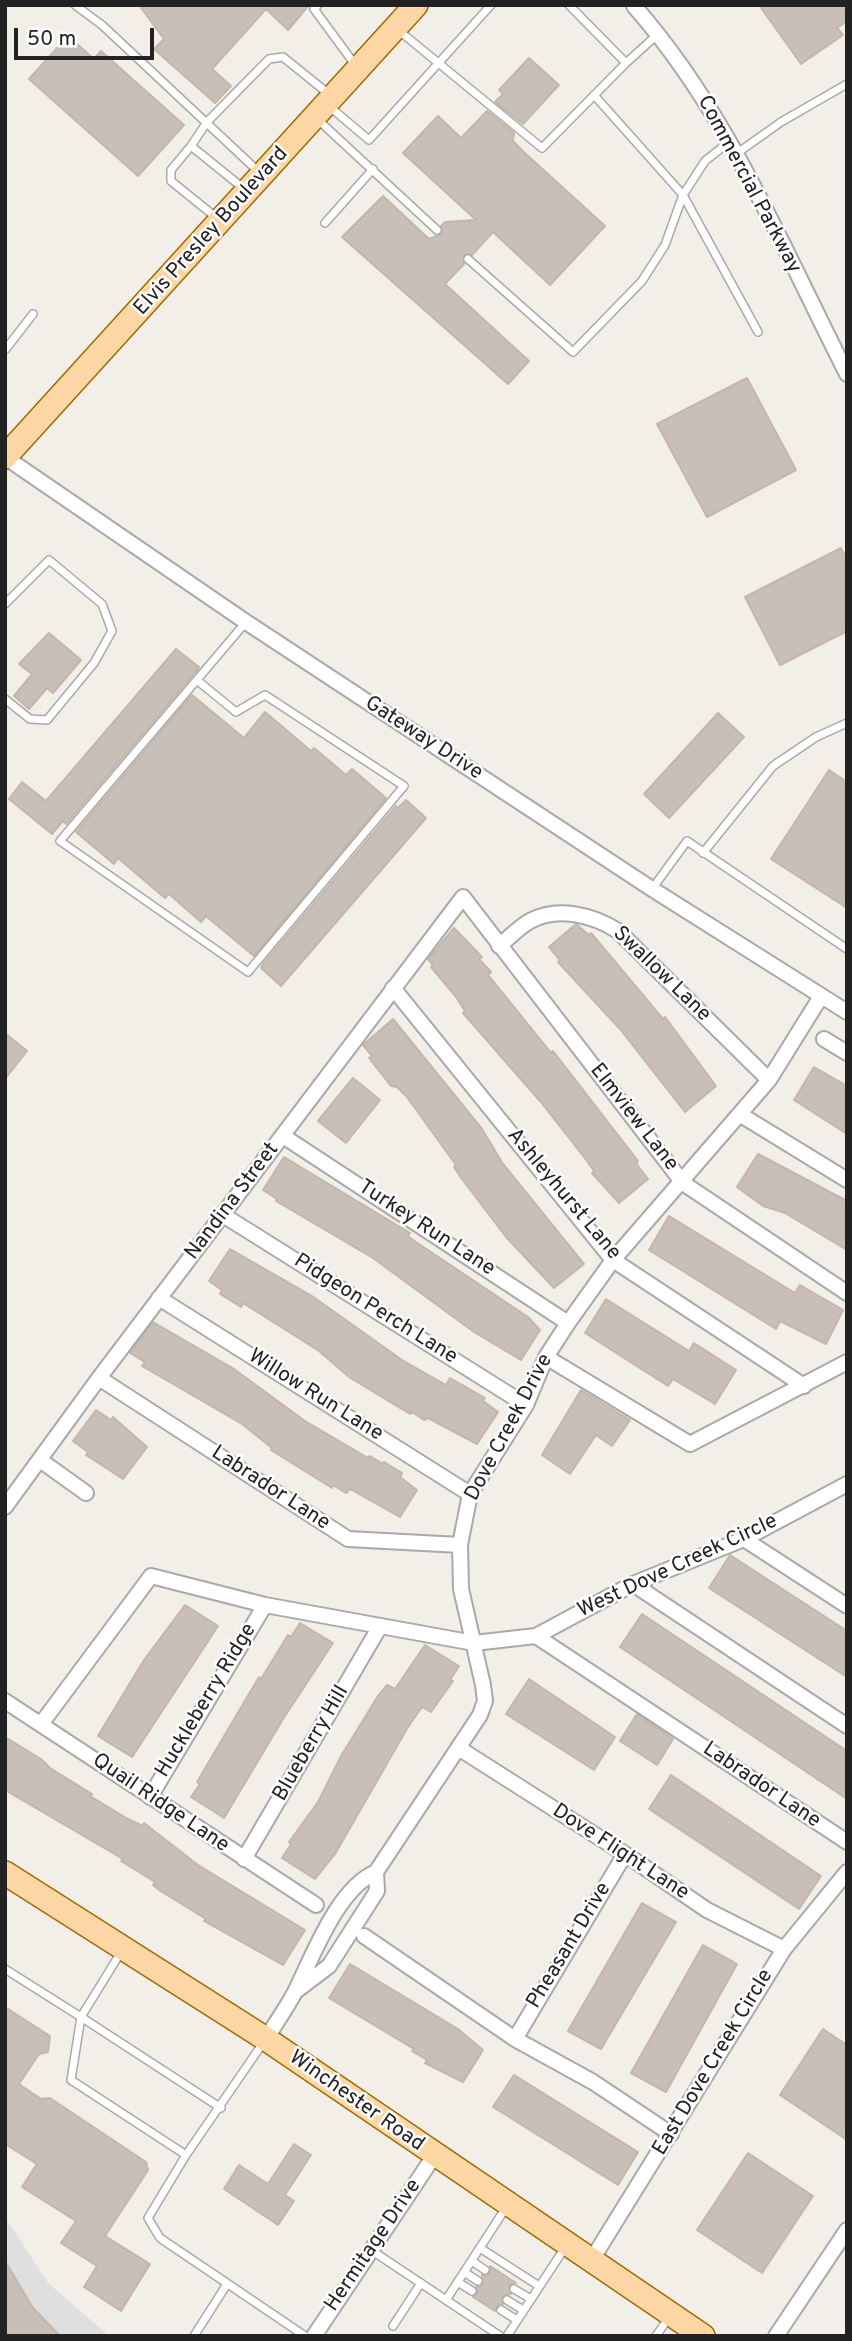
<!DOCTYPE html>
<html>
<head>
<meta charset="utf-8">
<style>
	body { margin:0 }
	#map { position:relative; width:852px; height:2341px; overflow:hidden; background:#f2efe9; font-family:Overpass,sans-serif }
	canvas { display:block }
	.frame { position:absolute; inset:0; border:7px solid #222; pointer-events:none }
	.scale { position:absolute; left:14px; top:28px; width:140px; height:32px; box-sizing:border-box; border:4px solid #222; border-top:0; padding-left:9px; font-size:21px; line-height:24px; white-space:nowrap; color:#222; -webkit-text-stroke:5px #fff; paint-order:stroke }
</style>
</head>
<body>
<div id="map">
<canvas width="852" height="2341"></canvas>
<div class="frame"></div>
<div class="scale">50 m</div>
</div>
<script>
const ctx = document.querySelector('canvas').getContext('2d');
ctx.lineJoin = 'round';
function paint(path, color) { ctx.fillStyle = color; ctx.fill(path, 'evenodd'); }
function stroke(path, color, width, dash) { ctx.strokeStyle = color; ctx.lineWidth = width; ctx.lineCap = dash ? 'butt' : 'round'; ctx.setLineDash(dash || []); ctx.stroke(path); }
function drawText(font, color, halo, rows, align = 'center') {
  ctx.font = font + ' Overpass,sans-serif'; ctx.lineWidth = 5; ctx.setLineDash([]); ctx.textBaseline = 'middle'; ctx.strokeStyle = halo; ctx.fillStyle = color; for (const [text, x, y, turn = 0] of rows) {
    ctx.save(); ctx.translate(x, y); ctx.rotate((+turn || 0) * Math.PI / 180); ctx.textAlign = isNaN(turn) ? turn : align; if (halo) ctx.strokeText(text, 0, 0); ctx.fillText(text, 0, 0); ctx.restore();
  }
}
paint(new Path2D(`
	M5 2217 48 2283 109 2336H5Z`), '#e0dfdf');
const building = new Path2D(`
	M139 5H309L288 30 266 9 212 69 231 86 215 103 154 49 164 39Z
	M759 5H847V21L837 28 843 35 801 64Z
	M68 36 94 59 101 51 184 125 138 176 29 79Z
	M529 58 559 85 523 124 495 102 503 94 499 90Z
	M487 111 514 133 513 141 526 154 605 226 550 285 493 232 472 255 464 254V264L445 284 529 361 508 384 342 237 383 196 429 239 442 234 441 226 445 222 476 220 403 153 438 116 461 138Z
	M747 378 796 470 707 517 657 424Z
	M841 548 847 560V631L780 665 745 597Z
	M49 633 81 660 53 693 47 688 29 709 14 696 32 674 19 664Z
	M176 649 199 667 198 669 66 824 63 821 52 834 9 799 22 782 46 801Z
	M192 695 244 738 265 712 311 751 314 748 346 775 352 769 386 798 254 956 206 916 201 922 169 894 165 898 118 858 114 864 76 832Z
	M718 713 744 737 669 818 644 794Z
	M829 770 847 782V908L771 859Z
	M406 800 426 818 281 986 261 968 263 964 396 806 398 808Z
	M576 924 589 935 591 933 663 1019 665 1017 716 1086 685 1112 620 1029 558 962 560 960 549 947Z
	M454 928 482 957 479 959 491 972 488 975 551 1053 553 1051 638 1161 636 1163 648 1179 619 1203 592 1173 594 1171 584 1157 540 1101 463 1013 465 1011 456 997 431 967 433 965 428 959Z
	M393 1019 482 1129 503 1164 584 1264 554 1288 506 1237 462 1179 454 1167 456 1165 407 1097 397 1087 391 1086 369 1058 372 1056 363 1045Z
	M5 1033 27 1051 5 1079Z
	M814 1067 847 1086V1134L794 1100Z
	M353 1078 380 1100 346 1143 318 1121Z
	M758 1154 847 1201V1250L785 1213 763 1206 737 1187Z
	M284 1157 410 1233 408 1236 416 1242 528 1317 540 1330 521 1360 474 1332 373 1258 276 1201 277 1199 263 1190Z
	M669 1216 795 1293 800 1285 843 1310 826 1344 780 1321 776 1329 649 1250Z
	M230 1249 312 1296 402 1360 446 1385 450 1378 485 1398 483 1401 498 1412 477 1444 428 1418 424 1420 412 1412 410 1414 349 1377 319 1351 289 1332 243 1303 241 1307 220 1294 222 1290 209 1281Z
	M606 1299 689 1351 694 1343 736 1370 715 1404 673 1379 668 1386 585 1333Z
	M153 1322 234 1369 305 1421 368 1458 370 1456 383 1464 384 1462 402 1473 400 1477 417 1490 400 1517 350 1489 346 1493 333 1485 332 1488 271 1450 272 1448 242 1424 142 1366 145 1362 130 1353Z
	M581 1390 630 1420 612 1446 596 1435 570 1474 542 1455Z
	M96 1410 111 1420 113 1417 147 1447 123 1479 86 1455 88 1452 73 1441Z
	M730 1555 847 1631V1677L709 1588Z
	M185 1605 218 1626 132 1757 98 1736 144 1660Z
	M642 1614 847 1751V1799L620 1647Z
	M300 1623 333 1643 283 1719 224 1818 191 1797 200 1784 197 1782 259 1677 261 1679 288 1635 291 1637Z
	M425 1645 459 1666 450 1680 453 1681 431 1712 422 1707 408 1727 335 1854 315 1879 282 1858 291 1844 289 1842 318 1802 341 1756 378 1696 387 1685 395 1689Z
	M529 1679 615 1737 594 1770 506 1714Z
	M637 1714 673 1739 657 1765 620 1741Z
	M5 1737 41 1759 50 1768 92 1794 90 1796 128 1819 143 1826 144 1823 198 1865 305 1930 283 1965 204 1921 206 1919 159 1890 153 1885 155 1882 121 1861 123 1859 5 1790Z
	M671 1775 821 1876 799 1909 649 1809Z
	M642 1903 676 1922 601 2049 568 2031Z
	M703 1945 737 1964 666 2092 631 2073Z
	M350 1964 458 2029 483 2050 463 2082 425 2063 427 2060 412 2051 414 2049 329 1998Z
	M5 2007 50 2036 48 2052 39 2054 19 2084 41 2099 50 2098 146 2162 148 2170 105 2236 150 2264 121 2311 84 2287 97 2266 61 2243 76 2221 22 2187 37 2164 5 2144Z
	M823 2029 847 2045V2140L780 2095Z
	M514 2075 638 2152 618 2185 493 2107Z
	M294 2144 311 2155 285 2195 294 2201 278 2225 224 2189 239 2165 268 2184Z
	M748 2153 813 2196 762 2273 697 2230Z
	M5 2261 33 2308 60 2336H5Z
	M490 2266 516 2283 509 2285 511 2294 502 2296 503 2304 498 2305 495 2311 473 2297 478 2292 476 2287 483 2284 482 2275 490 2273Z`);
paint(building, '#c7bfb8');
stroke(building, '#c4b6ab', 2);
const service = new Path2D(`
	M75 5 102 25 260 173
	M318 5 314 9 356 66
	M569 5 626 63 658 34
	M397 29 542 148 626 63
	M594 95 683 195 758 332
	M330 107 369 140 491 5
	M316 118 437 230
	M191 146 207 122 269 59 283 57 330 95
	M736 154 781 122 847 84
	M218 219 171 181V170L191 146 243 188
	M325 223 373 169
	M468 259 573 352 642 281 665 245 683 195 705 161 729 142
	M5 350 33 314
	M5 604 49 560 102 604 112 631 94 663 47 720 30 719 5 699
	M198 681 236 712 265 695 404 786 248 972 60 841 246 622
	M703 853 773 766 816 737 847 723
	M652 889 687 841 847 949
	M5 1969 81 2017 121 1952
	M263 2043 186 2155 148 2218 160 2238 305 2336
	M186 2155 71 2080 81 2017 221 2108
	M480 2248 539 2286
	M371 2250 446 2300
	M472 2261 485 2270
	M464 2272 478 2281
	M458 2282 472 2291
	M514 2289 531 2299
	M507 2300 523 2310
	M501 2310 517 2320
	M393 2326 421 2283
	M194 2336 227 2284
	M500 2336 446 2300 507 2206
	M507 2336 566 2246
	M656 2336 670 2316`);
const minor = new Path2D(`
	M634 6C728 112 783 249 847 374
	M5 457 246 622 652 889 847 1012
	M499 946C509 938 519 927 530 921 558 906 593 915 618 931L769 1080
	M393 988 613 1260 804 1386
	M824 1039 847 1053
	M741 1115 847 1180
	M283 1136 568 1323
	M223 1215 526 1405
	M159 1298 470 1494
	M546 1357 690 1444 847 1362
	M99 1378 348 1539 460 1545
	M40 1460 86 1493
	M5 1507 99 1378 463 897 683 1183 847 1293
	M744 1539 847 1606
	M633 1584 847 1726
	M536 1636 847 1842
	M5 1701 316 1905
	M41 1724 151 1576 265 1605 474 1643 536 1636 633 1584 744 1539 847 1484
	M460 1749 625 1854 707 1910 784 1949
	M150 1797 265 1605
	M244 1859 379 1628
	M364 1936 515 2039 593 2082 671 2134
	M296 1991 329 1966 377 1891 376 1872
	M266 2039C275 2024 286 2009 295 1992 313 1956 337 1889 376 1872L480 1715 485 1701 483 1685 461 1589 460 1545 470 1494 526 1405 546 1357 568 1323 613 1260 769 1080 820 998
	M515 2039 625 1854
	M591 2261 784 1949 847 1872
	M314 2336 434 2156
	M776 2336 847 2230`);
const primary = new Path2D(`
	M5 457 416 5
	M5 1873 266 2039 703 2336`);
stroke(service, '#a9a9a9', 10);
stroke(minor, '#a9a9a9', 18);
stroke(primary, '#a06b00', 26);
stroke(service, '#fff', 7);
stroke(minor, '#fff', 14);
stroke(primary, '#fcd6a4', 23);
drawText('21px', '#222', '#fff', [
	["Commercial Parkway",748,185,62],
	["Elvis Presley Boulevard",212,232,-48],
	["Gateway Drive",423,739,33],
	["Swallow Lane",661,975,44],
	["Elmview Lane",633,1118,52],
	["Ashleyhurst Lane",563,1195,50],
	["Nandina Street",233,1202,-53],
	["Turkey Run Lane",426,1229,33],
	["Pidgeon Perch Lane",375,1310,32],
	["Willow Run Lane",315,1396,32],
	["Dove Creek Drive",510,1428,-62],
	["Labrador Lane",270,1489,33],
	["West Dove Creek Circle",678,1567,-25],
	["Huckleberry Ridge",207,1701,-59],
	["Blueberry Hill",312,1744,-60],
	["Labrador Lane",761,1786,34],
	["Quail Ridge Lane",160,1804,34],
	["Dove Flight Lane",620,1853,33],
	["Pheasant Drive",570,1946,-59],
	["East Dove Creek Circle",714,2063,-59],
	["Winchester Road",356,2102,35],
	["Hermitage Drive",374,2246,-56]
]);
</script>
</body>
</html>
